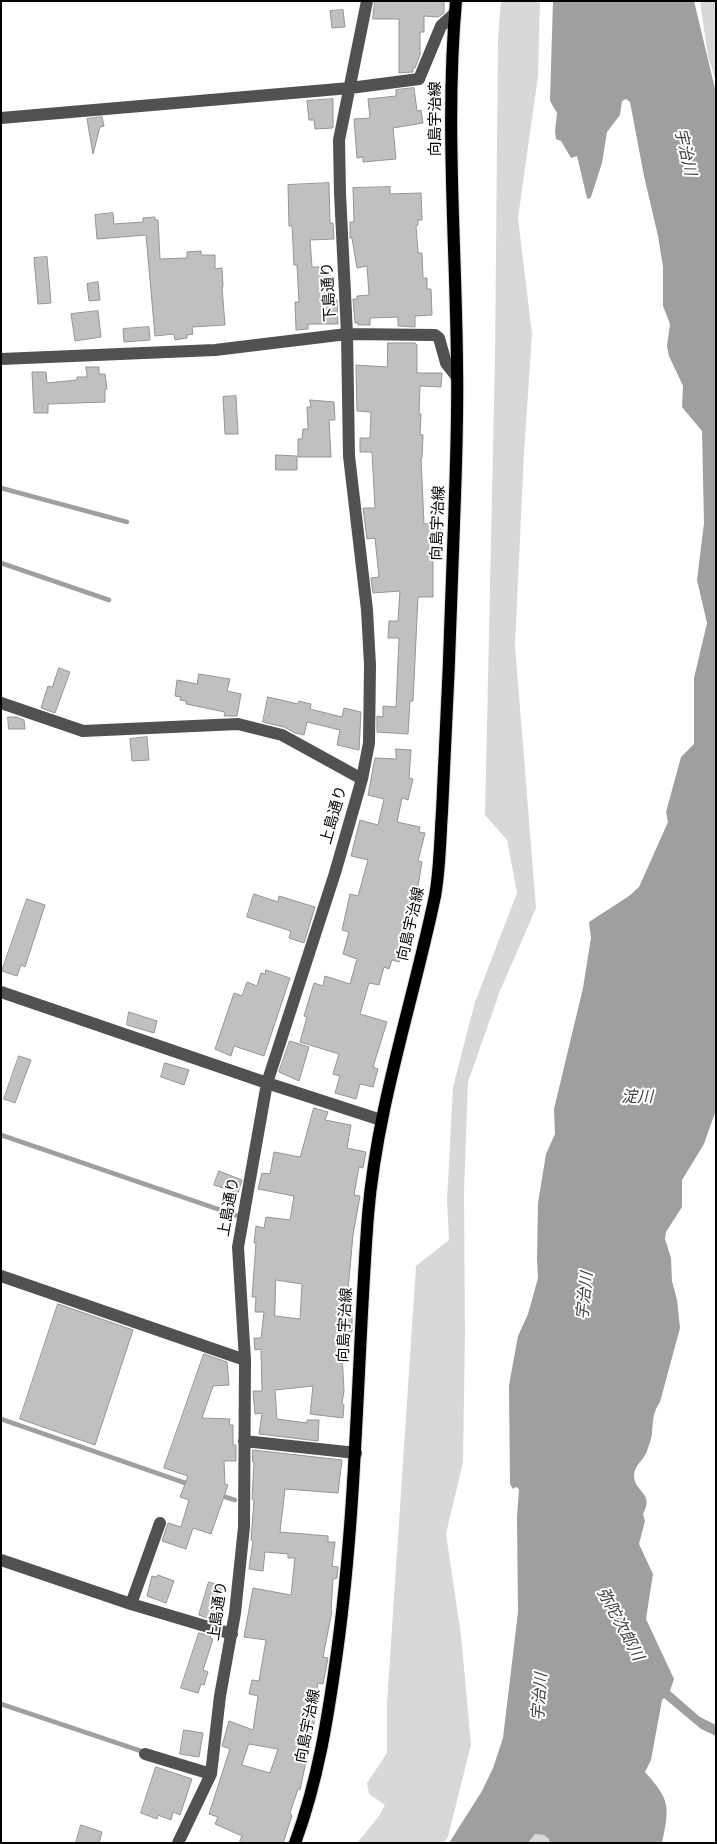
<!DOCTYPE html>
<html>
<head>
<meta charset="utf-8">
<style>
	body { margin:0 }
	#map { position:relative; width:717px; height:1844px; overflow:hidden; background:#fff; font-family:Figtree,sans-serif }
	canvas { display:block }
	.frame { position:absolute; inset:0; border:2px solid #000; pointer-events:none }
</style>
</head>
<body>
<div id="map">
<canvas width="717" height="1844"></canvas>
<div class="frame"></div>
</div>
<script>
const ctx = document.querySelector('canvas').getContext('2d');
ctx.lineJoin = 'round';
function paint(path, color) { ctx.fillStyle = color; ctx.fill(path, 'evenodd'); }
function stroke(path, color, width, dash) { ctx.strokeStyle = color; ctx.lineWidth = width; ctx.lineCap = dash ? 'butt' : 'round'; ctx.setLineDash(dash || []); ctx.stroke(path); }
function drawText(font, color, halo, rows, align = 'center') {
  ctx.font = font + ' Figtree,"Noto Sans JP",sans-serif'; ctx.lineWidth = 4; ctx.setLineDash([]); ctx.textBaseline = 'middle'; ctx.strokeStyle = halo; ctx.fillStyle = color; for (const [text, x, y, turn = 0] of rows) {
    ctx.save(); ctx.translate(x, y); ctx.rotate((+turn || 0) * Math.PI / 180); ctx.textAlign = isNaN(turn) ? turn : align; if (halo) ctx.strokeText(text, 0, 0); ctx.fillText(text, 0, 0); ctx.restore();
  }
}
paint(new Path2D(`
	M501 1H540L538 76 518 218 532 334 524 453 515 645 536 908 500 991 468 1082 464 1192 465 1334 463 1462 446 1534 461 1635 471 1745 448 1837 444 1843H357L379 1816 385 1805 369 1794 367 1783 387 1753V1703L416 1266 449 1240 447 1201 453 1087 475 1002 517 893 507 840 485 815 495 357 498 39Z
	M700 1H716V81L708 57Z
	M535 1834 544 1835 549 1839V1843H528Z`), '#d8d8d8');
paint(new Path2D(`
	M553 1H694L716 93V1110L704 1144 682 1180V1207L666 1232 665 1239 671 1258 672 1281 677 1300 680 1328 660 1402C653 1412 653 1420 652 1432 652 1438 649 1445 647 1451 644 1460 634 1466 634 1475 634 1493 655 1492 643 1514L645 1521 639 1544 653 1574 646 1619 674 1679 670 1691 700 1717 716 1725V1736L701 1729 664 1698 662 1700 651 1760 645 1772C670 1800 670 1806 662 1843H549V1839L544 1835 535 1834 528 1843H449L482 1791 493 1768 503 1738 518 1612 517 1517 519 1489 516 1487 513 1489 510 1484 509 1385 518 1336 528 1314 538 1278 537 1259 538 1203 546 1154 555 1134 554 1109 583 988 591 938 589 922 629 896 639 887 668 822 666 812 681 757 694 744V678L707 623 697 580 704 523 702 431 682 407 683 386 669 356 667 346 670 324 663 306V267L658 236 644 176 630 102 626 99 622 101 620 115 607 132 602 163 591 197 589 199 587 198 577 156 571 158 561 141 556 139 555 131 557 113 550 101Z`), '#9f9f9f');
stroke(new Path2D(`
	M1 488 127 522
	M1 563 109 600
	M1 1135 238 1216
	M1 1419 191 1485
	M219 1495 235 1500
	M1 1704 141 1751`), '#9f9f9f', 4.5);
const building = new Path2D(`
	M375 1H444V13L438 17 424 16V32H420V55L415 68H413V72L399 73V19H373Z
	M343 10 345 27 332 28 330 11Z
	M414 88 417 111 421 110 423 123 393 128 396 159 363 162V157L357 158 354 119 370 118 368 99 396 96V90Z
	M333 99V128L315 129 314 120H309L307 101Z
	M102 117 104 126 100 127 93 154 87 119Z
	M329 183 330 223H333L334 239 310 240 312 267H325V276H331L332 300H337L338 324H308V329L296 330 295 302H299L297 265H294L292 226H289L288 185Z
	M390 187V194L421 193 422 220H418V225L416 226 418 253H422L423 278H427V289H431L432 315 415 316V327L398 326V317L370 318V325H358V323H355L353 299H357V296L369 295 367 266 357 268 352 238H350V222H354L353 188Z
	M113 213 114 224 143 222V218L155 217V220H158L160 259 187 258V252L201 251V255H215V269L222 268 223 287H222L225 325 192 327 193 334 187 335V338L175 340 174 334 155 336 146 235 97 239 95 215Z
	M47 257 51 303 38 304 34 258Z
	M98 282 100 300 89 301 87 284Z
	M98 311 101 337 75 341 71 314Z
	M149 327 150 340 124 342 123 329Z
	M388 343H415L417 345V373H442L441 387 420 386 419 414H421L420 434 423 435 422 458H421L424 524 440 523 443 547 433 548V597H418L413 701H410L408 734 377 732V716L383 717V706L396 707 399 638H388L389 621H398L400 591 373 593 371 578 379 577 375 538 367 539 363 508H375L372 452H360V438H370L371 412 357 411 356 365 387 367Z
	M86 367H99V374H105L107 389H105V402L48 404V413H34L32 372H46L47 383 77 380V377H87Z
	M236 396 238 434H225L223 397Z
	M310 400 334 402 335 420H329L331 457H298V439H302L303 429H308L307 407H311Z
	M276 455 297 456V470H276Z
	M59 668 70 672 55 713 41 708 48 686 52 687Z
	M199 674 230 679 227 691 241 694 237 716H224L225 712 186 704V701L180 700 181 697 175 696 177 680 197 684Z
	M268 697 298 704 299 701 311 704 310 709 342 717 344 708 361 712 359 750 337 745 340 730 307 722 304 735 295 733 284 727 263 722Z
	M8 717H17L24 720 25 729H9Z
	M147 737 149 760 132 761 130 739Z
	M396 749 411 750 409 778 413 779 408 800 402 798 397 822 420 827 419 832 425 833 418 861 422 862 416 898 403 953H402L399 962 392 960 389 969 384 967 379 985 369 983 360 1014 387 1022 373 1067 378 1069 373 1087 360 1084 356 1099 335 1093 340 1076 333 1074 339 1054 300 1042 307 1017 304 1016 314 983 323 986 325 976 350 984 357 959 343 954 349 932 342 930 350 894 358 896 368 860 351 856 360 820 378 825 384 799 368 795 375 758 396 759Z
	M254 894 278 902 279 896 315 907 304 943 289 938 291 931 247 917Z
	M27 899 45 905 25 967 21 965 17 976 2 971Z
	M266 970 290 978 264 1056 234 1046 231 1056 215 1049 234 993 242 996 247 982 257 986 261 973 265 974Z
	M129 1012 157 1021 154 1033 127 1025Z
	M290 1041 309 1047 299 1081 279 1072Z
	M19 1056 31 1060 15 1103 4 1099Z
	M165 1063 189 1070 184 1085 161 1077Z
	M314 1108 328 1112 325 1120 351 1125 347 1148 366 1152 363 1168 359 1167 354 1195 360 1196 353 1235 346 1312H352V1332H346L347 1354H342L344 1391 342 1403 344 1405 343 1418 310 1414 313 1386 275 1390 277 1419 307 1423V1420H319L318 1441 259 1434 262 1413 255 1414 253 1391H262L261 1349 255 1350 254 1338H261L264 1312H255L256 1297H252L256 1243H254L256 1226 264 1228 266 1217 290 1220 294 1196 258 1189 262 1173 270 1174 274 1152 300 1157ZM276 1280 302 1284 300 1319 275 1316Z
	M219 1171 242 1180 238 1193 214 1185Z
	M58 1304 133 1330 95 1445 20 1419Z
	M204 1354 227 1362 229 1385 213 1386 202 1418 230 1419 229 1425H233V1445H236V1461H224L225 1484 228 1485 211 1534 193 1528 186 1549 162 1541 168 1523 181 1527 189 1500 180 1497 188 1476 164 1468Z
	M253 1450 342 1460 338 1493 285 1489 280 1532 328 1536V1542H335L332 1566 338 1567 337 1578 333 1579 331 1611H332L323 1657 328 1658 323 1684 318 1683 311 1717 315 1718 308 1752 300 1790 298 1789 290 1813 292 1816 283 1843H239L242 1836 215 1824 218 1817 209 1814 230 1749 222 1746 229 1721 253 1730 258 1696 249 1694 252 1680 259 1681 266 1640 244 1637 253 1588 291 1595 295 1558H288V1554L265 1552 263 1571 249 1569 253 1541 251 1540 254 1500 252 1499 254 1462H253ZM249 1744 278 1749 270 1773 242 1765Z
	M158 1575 174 1581 166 1603 147 1596 152 1576 156 1577Z
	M209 1582 224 1587 220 1599 222 1600 216 1621 199 1615Z
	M199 1633 211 1636 210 1638 213 1639 203 1670 208 1672 204 1685 201 1684 198 1693 181 1688Z
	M184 1730 203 1733 199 1757 180 1754Z
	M156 1767 192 1779 180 1815 173 1812 171 1820 158 1815 157 1819 141 1813Z
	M81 1825 102 1832 99 1843H76Z`);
paint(building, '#c0c0c0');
stroke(building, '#959595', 1);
const major = new Path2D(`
	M295 1843C318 1781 328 1717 337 1652 357 1507 357 1361 368 1215 377 1106 413 1002 435 896 440 869 440 839 442 812 447 716 451 620 454 523 456 471 458 417 457 365 456 244 445 122 456 1`);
stroke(major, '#dbdbdb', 14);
stroke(new Path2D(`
	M1 118 350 88 419 79 441 26 454 14
	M1 359 215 350 347 334 435 335 439 338 446 363 457 377
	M1 703 83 731 238 724 282 735 362 779
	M1 992 267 1083 381 1120
	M1 1276 245 1360
	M244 1441 356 1453
	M1 1560 131 1604 232 1634
	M131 1604 160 1523
	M145 1754 211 1774
	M178 1843 211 1774 220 1696 235 1613 244 1527 245 1360 238 1247 267 1083 335 873 362 779 369 743 370 665 367 610 349 456 347 334 340 193 339 140 367 1`), '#515151', 12);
stroke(major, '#000', 12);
drawText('15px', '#000', '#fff', [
	["向島宇治線",436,119,-90],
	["下島通り",329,292,-93],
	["向島宇治線",438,523,-88],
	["上島通り",334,815,-74],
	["向島宇治線",411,924,-77],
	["上島通り",229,1207,-80],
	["向島宇治線",345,1325,-87],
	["上島通り",218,1611,-82],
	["向島宇治線",308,1726,-79]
]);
drawText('italic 16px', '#404040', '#fff', [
	["宇治川",685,152,77],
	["淀川",637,1097],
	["宇治川",585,1296,-84],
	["弥陀次郎川",620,1624,62],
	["宇治川",540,1697,-86]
]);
</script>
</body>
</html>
